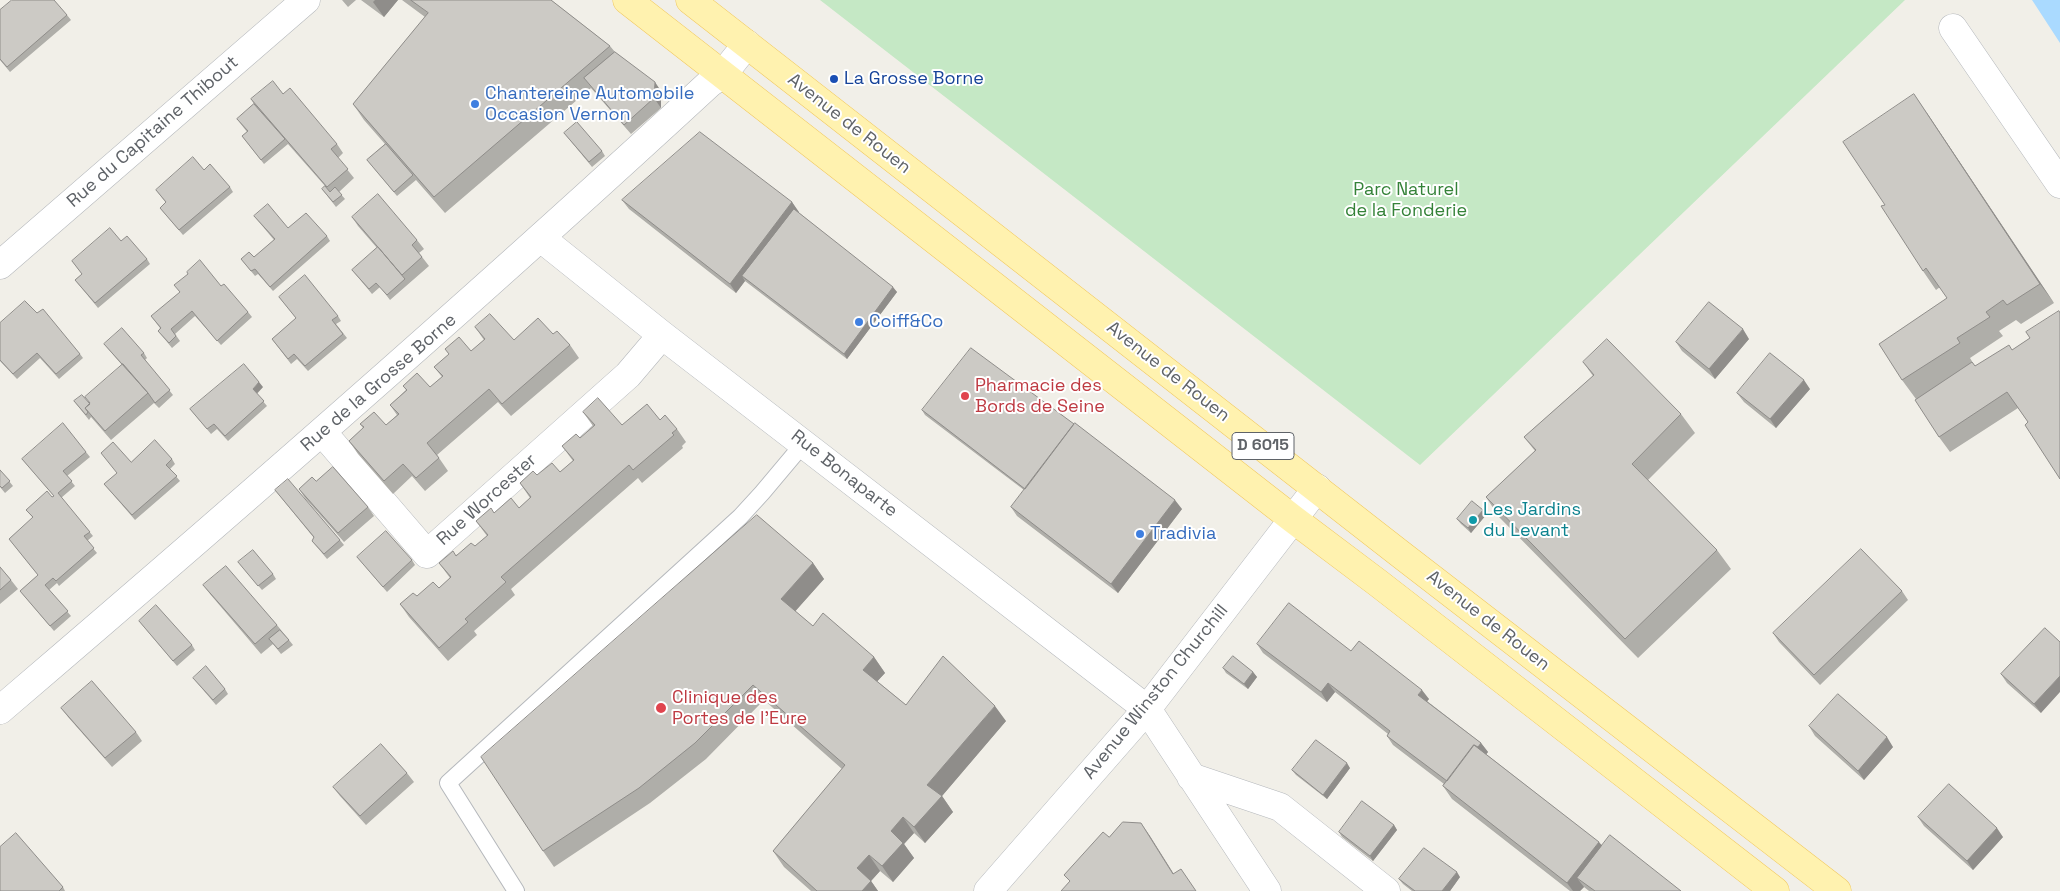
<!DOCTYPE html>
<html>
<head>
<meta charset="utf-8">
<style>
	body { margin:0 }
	canvas { display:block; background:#f1efe8 }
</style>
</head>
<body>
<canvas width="2060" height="891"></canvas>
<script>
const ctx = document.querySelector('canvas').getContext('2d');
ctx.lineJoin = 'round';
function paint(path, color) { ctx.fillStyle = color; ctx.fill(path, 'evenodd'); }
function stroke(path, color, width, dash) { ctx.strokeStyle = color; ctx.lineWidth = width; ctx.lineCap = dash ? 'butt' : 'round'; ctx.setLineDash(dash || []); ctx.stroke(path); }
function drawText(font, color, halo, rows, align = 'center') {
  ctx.font = font + ' "Space Grotesk",sans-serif'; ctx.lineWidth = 4; ctx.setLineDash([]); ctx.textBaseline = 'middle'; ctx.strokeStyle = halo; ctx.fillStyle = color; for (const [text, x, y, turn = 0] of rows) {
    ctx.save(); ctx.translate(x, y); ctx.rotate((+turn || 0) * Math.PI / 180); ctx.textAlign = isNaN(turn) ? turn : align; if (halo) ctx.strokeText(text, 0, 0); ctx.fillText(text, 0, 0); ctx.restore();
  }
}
paint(new Path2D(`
	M820 0H1905L1420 465Z`), '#c5e8c5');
paint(new Path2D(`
	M2032 0H2060V43L2034 3Z`), '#aadaff');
const lane = new Path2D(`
	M516 891 448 783 740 517 762 493 804 443`);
const street = new Path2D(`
	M1953 28 2060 184
	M542 239 662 335 1147 709 1267 891
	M0 265 306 0
	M323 433 427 554 628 375 662 335
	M0 710C240 505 478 297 710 83L723 74 747 44
	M1191 777 1280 807 1386 891
	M988 891 1147 709 1317 488`);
const primary = new Path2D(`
	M627 0 1293 519 1378 583 1775 891
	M690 0 1399 553 1837 891`);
stroke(lane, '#b5b8bc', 18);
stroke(street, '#b5b8bc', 29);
stroke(primary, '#f2c960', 29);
stroke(lane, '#fff', 16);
stroke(street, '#fff', 28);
stroke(primary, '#fff2af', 28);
paint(new Path2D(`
	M342 0H356L348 7Z
	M361 0H398L384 17Z
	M402 0H551L610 46 615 52 661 91V108L631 134 591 88 445 213 416 180 397 196 367 160 385 144 364 120 353 104 425 17Z
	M0 10 67 15 71 20 10 72 0 60Z
	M283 94 337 144 343 153 338 158 354 178 339 192 345 199 336 207 322 189 325 186 288 144 264 164 242 136 247 132 237 119 254 104 251 99Z
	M1927 113 2054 303 2021 324 2016 320 1999 331 2003 336 1970 358 1973 363 1975 366 2012 350 2030 338 2059 311 2028 422 2018 408 1950 452 1939 437 1916 399 1902 380 1947 298 1940 287 1936 290 1923 271 1885 205Z
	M564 133 602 151 605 156 592 167Z
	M204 170 230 187 233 192 183 235 160 208 166 203 156 190Z
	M622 200 792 202 798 212 897 292 847 359 745 281 736 293 629 209Z
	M254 216 288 228 327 236 330 241 273 291 258 274 255 276 241 259 254 257 274 240Z
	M352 217 417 240 424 249 419 253 429 266 390 300 380 287 372 294 352 270 377 248 358 226Z
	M121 241 147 259 150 264 98 308 75 280 82 274 72 261Z
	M221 286 248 312 252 317 221 345 195 316 175 334 180 341 172 348 158 331 160 328 151 316Z
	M279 297 338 316 341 321 336 324 347 338 308 371 297 359 291 364 272 339 296 318Z
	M37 313 80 354 83 358 59 379 40 358 17 379 0 361V323Z
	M475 327 514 340 553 334 570 345 579 358 511 416 498 402 437 455 448 471 425 491 412 476 393 494 358 454 349 441 363 428 360 424 386 425 397 415 390 405 406 390 403 386 430 387 442 377 434 367 449 354 445 349 471 351 484 340Z
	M1749 339 1715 379 1682 351 1676 342Z
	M104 344 144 353 147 358 145 360 173 395 159 408 154 403 111 440 91 417 89 420 74 401 88 402 122 365Z
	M1583 362 1681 414 1695 433 1648 480 1717 550 1731 569 1638 658 1499 517 1486 497 1535 451 1524 437 1593 376Z
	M263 387 257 394 267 406 228 441 217 429 211 434 190 409Z
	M1810 389 1776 428 1744 402 1737 393Z
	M922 410 1182 509 1118 593 1017 516 1011 507 1024 490 925 415Z
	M583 412 622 425 660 420 677 429 686 442 682 446 683 448 642 483 638 478 511 589 515 595 474 631 477 635 448 661 409 617 400 604 439 588 450 578 439 563 475 546 487 536 476 521 494 513 519 508 530 498 520 483 537 475 560 472 573 461 562 446 580 438 593 426Z
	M86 452 90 457 67 476 75 486 61 498 93 536 87 541 97 553 59 586 57 583 49 590 71 616 54 631 20 591 38 575 9 539 33 518 26 510 54 496 22 459Z
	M172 459 175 464 170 469 180 481 135 520 104 484 131 462Z
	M0 470 13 486 5 493 0 487Z
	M316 481 368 507 374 516 344 542 305 498 299 489Z
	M275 490 340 540 344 545 327 559 312 541 314 538Z
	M1483 510 1486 515 1471 533 1461 524 1457 519Z
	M357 557 412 560 415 565 387 592Z
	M238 562 273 574 276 579 262 590Z
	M813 563 824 579 795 611 813 626 874 657 885 673 877 681 906 705 1006 721 942 796 953 812 925 843 914 833 904 844 914 858 893 882 880 871 871 881 878 891H811L784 867 773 851 842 769 764 700 706 759 650 803 554 867 543 851Z
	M0 567 11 580 18 589 0 604Z
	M203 585 277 625 293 645 281 654 273 644 261 654 210 594Z
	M1902 591 1908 600 1820 685 1779 642 1773 633Z
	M139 621 192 645 195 650 177 666Z
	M2045 628 2041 713 2007 683 2001 674Z
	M1257 644 1351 651 1429 699 1427 701 1481 743 1488 752 1486 754 1602 845 1681 891H1589L1584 887 1580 891H1570L1452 799 1443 786 1444 784 1393 745 1387 736 1388 734 1335 692 1327 702 1263 653Z
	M1223 668 1253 672 1257 677 1248 689 1226 673Z
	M193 678 225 689 228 694 216 705Z
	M61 708 136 732 142 741 112 767 68 717Z
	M1809 726 1893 747 1864 780 1815 736Z
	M1350 768 1327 799 1296 775 1292 770Z
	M407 773 414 782 366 825 340 796 333 787Z
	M1918 817 2003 837 1973 870 1924 826Z
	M1394 825 1397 830 1373 861 1342 837 1339 832Z
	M1460 877 1450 891H1412L1403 884 1399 879Z
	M63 887 65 891H0Z`), '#afaea9');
paint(new Path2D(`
	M375 0H398L384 17 373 2Z
	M655 82 661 91V108L654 98Z
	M1914 94 1927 113 2054 303 2040 284Z
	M792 202 799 212 746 280 742 276 745 281 736 293 730 284Z
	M893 287 897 292 847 359 844 354Z
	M1743 329 1749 339 1715 379 1709 369Z
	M1804 380 1810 389 1776 428 1770 419Z
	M259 382 263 387 256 394 253 389Z
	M1175 500 1182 509 1118 593 1111 584Z
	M1483 510 1486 515 1471 533 1468 528Z
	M813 563 824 579 792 615 781 599Z
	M874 657 885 673 874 685 863 670Z
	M1253 672 1257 677 1248 689 1244 684Z
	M2060 676V692L2041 713 2034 704Z
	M1328 683 1335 692 1327 702 1321 692Z
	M1422 690 1429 699 1425 704 1418 695Z
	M995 706 1006 721 942 796 953 812 925 843 914 827 927 785Z
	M1887 737 1893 747 1864 780 1858 771Z
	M1481 743 1488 752 1456 793 1450 784Z
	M1347 763 1350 768 1327 799 1323 795Z
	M903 817 914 833 904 844 914 858 893 882 882 866 891 831Z
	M1141 823 1150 836 1182 887 1173 874Z
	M1394 825 1397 830 1373 861 1370 856Z
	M1997 828 2003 837 1973 870 1967 861Z
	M1599 842 1608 854 1577 878 1584 887 1580 891H1573L1567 883Z
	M869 855 880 871 871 881 878 891H862L857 868Z
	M1457 872 1460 877 1450 891H1442Z`), '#8f8d8a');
const building = new Path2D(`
	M12 0H54L67 15 7 67 0 59V10Z
	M411 0H551L610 46 434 197 353 104 428 13Z
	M615 52 655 82 654 98 624 125 584 78Z
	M273 81 283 94 290 88 337 144 331 149 348 169 327 187 251 99Z
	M1914 94 2040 284 2007 305 2003 300 1986 312 1990 317 1957 338 1960 343 1902 380 1879 344 1947 298 1926 268 1923 271 1881 206 1885 205 1843 142Z
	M254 104 285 139 261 160 242 136 248 131 237 119Z
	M577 122 602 151 589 162 564 133Z
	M700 132 792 202 730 284 622 200Z
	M386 144 413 175 394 192 367 160Z
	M193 157 204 170 210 164 230 187 179 230 160 208 166 202 156 190Z
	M325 186 330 192 335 187 342 195 333 202 322 189Z
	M378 194 417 240 412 245 422 257 402 275 352 217Z
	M268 204 288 228 306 213 327 236 270 287 255 269 251 271 241 259 249 252 254 257 275 239 254 216Z
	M794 209 893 287 844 354 742 276Z
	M110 228 121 241 127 236 147 259 95 303 75 280 82 274 72 261Z
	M378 247 405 279 387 295 376 283 369 289 352 270Z
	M200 260 221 286 224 284 248 312 217 341 192 311 171 329 176 336 169 343 158 331 161 328 151 316 180 292 174 285 188 274 187 272Z
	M305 275 338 316 332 320 343 334 305 366 294 354 288 359 272 339 296 318 279 297Z
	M25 301 37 313 43 309 80 354 56 374 37 353 13 374 0 360V323Z
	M1709 302 1743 329 1709 369 1676 342Z
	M2059 311 2060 313V479L2025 425 2028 422 2007 392 1939 437 1915 400 1972 362 1975 366 2009 345 2012 350 2030 338 2026 332Z
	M490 314 514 340 538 318 553 334 557 331 570 345 502 404 489 389 427 443 439 458 416 478 403 464 384 481 349 441 364 427 360 424 374 412 386 425 399 414 390 405 407 390 403 386 417 373 430 387 443 376 434 367 449 354 445 349 459 337 471 351 485 339 475 327Z
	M122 328 144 353 141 355 170 390 155 403 148 393 104 344Z
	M1607 339 1681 414 1632 464 1717 550 1625 639 1486 497 1536 450 1524 437 1594 375 1583 362Z
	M971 348 1074 424 1025 489 922 410Z
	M1770 353 1804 380 1770 419 1737 393Z
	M123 364 148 393 105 431 85 408 90 403 85 397Z
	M244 364 259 382 253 389 264 401 225 436 214 424 207 429 190 409Z
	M82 395 90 404 85 408 88 412 86 415 74 401Z
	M598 398 622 425 647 404 660 420 665 415 677 429 672 433 674 435 633 470 629 465 501 577 506 582 465 619 468 622 439 648 400 604 413 593 417 596 433 582 439 588 451 577 439 563 453 551 456 556 471 543 475 546 488 535 476 521 491 508 494 513 511 498 519 508 531 497 520 483 533 471 537 475 552 463 560 472 574 460 562 446 576 434 580 438 595 425 583 412Z
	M63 423 86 452 63 471 72 481 58 493 90 532 84 536 94 548 56 581 53 578 45 585 68 611 50 626 20 591 38 575 9 539 33 517 26 510 47 491 52 497 54 496 22 459Z
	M1075 423 1175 500 1111 584 1011 507Z
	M155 440 172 459 166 465 177 476 132 515 104 484 117 473 101 453 113 442 131 462Z
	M333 467 368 507 338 533 299 489 312 477 316 481Z
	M0 470 10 481 2 488 0 486Z
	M288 479 340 540 324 554 312 541 314 537 275 490Z
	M1472 501 1483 510 1468 528 1457 519Z
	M757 515 813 563 781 599 813 626 823 613 874 657 863 670 906 705 943 656 995 706 927 785 942 796 914 827 903 817 891 831 903 843 882 866 869 855 857 868 871 881 862 891H817L773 851 845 765 753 685 695 743 639 788 543 851 481 757Z
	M386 531 412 560 383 587 357 557Z
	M1861 549 1902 591 1814 675 1773 633Z
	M253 550 273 574 258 586 238 562Z
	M226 566 277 625 255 644 203 585Z
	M0 567 11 580 0 590Z
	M1289 603 1351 651 1359 641 1422 690 1418 695 1481 743 1478 747 1474 745 1447 781 1387 736 1390 731 1328 683 1321 692 1257 644Z
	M156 605 192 645 173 661 139 621Z
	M2045 628 2060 642V676L2034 704 2001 674Z
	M280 630 289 640 278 649 269 639Z
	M1233 656 1253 672 1244 684 1223 668Z
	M206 666 225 689 213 700 193 678Z
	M92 681 136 732 105 758 61 708Z
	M1838 694 1887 737 1858 771 1809 726Z
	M1316 740 1347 763 1323 795 1292 770Z
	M381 744 407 773 360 816 333 787Z
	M1474 745 1599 842 1567 883 1443 786Z
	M1949 784 1997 828 1967 861 1918 817Z
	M1362 801 1394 825 1370 856 1339 832Z
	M1123 822 1141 823 1173 874 1181 869 1196 891H1061L1070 881 1064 875 1103 832 1109 837Z
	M16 833 63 887 59 891H0V847Z
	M1610 835 1681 891H1595L1577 878Z
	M1424 848 1457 872 1442 891H1415L1399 879Z`);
paint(building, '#cccac5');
stroke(building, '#8f8d8a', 1);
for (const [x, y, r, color] of [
	[834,79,5,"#1a4fb4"],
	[475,104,5,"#3f7fe0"],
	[859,322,5,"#3f7fe0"],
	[965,396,5,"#e0444e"],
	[1473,520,5,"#0f9aa8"],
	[1140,534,5,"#3f7fe0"],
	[661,708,6,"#e0444e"]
]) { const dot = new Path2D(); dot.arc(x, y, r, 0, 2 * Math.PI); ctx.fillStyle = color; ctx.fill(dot); stroke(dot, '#fff', 2); }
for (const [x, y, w] of [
	[1263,446,62]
]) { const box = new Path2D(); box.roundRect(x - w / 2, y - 13.5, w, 27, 4); ctx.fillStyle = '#fff'; ctx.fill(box); stroke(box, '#5f6368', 1); }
drawText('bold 16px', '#5f6368', null, [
	["D 6015",1263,446]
]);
drawText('18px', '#164399', '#fff', [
	["La Grosse Borne",844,79]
], 'left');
drawText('18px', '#366cbe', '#fff', [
	["Chantereine Automobile",485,94],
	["Occasion Vernon",485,115],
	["Coiff&Co",869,322],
	["Tradivia",1150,534]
], 'left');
drawText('18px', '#5f6368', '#fff', [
	["Avenue de Rouen",849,124,38],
	["Rue du Capitaine Thibout",153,132,-41],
	["Avenue de Rouen",1168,372,38],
	["Rue de la Grosse Borne",379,383,-41],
	["Rue Bonaparte",844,474,38],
	["Rue Worcester",487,500,-42],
	["Avenue de Rouen",1488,621,38],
	["Avenue Winston Churchill",1156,692,-51]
]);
drawText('18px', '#348238', '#fff', [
	["Parc Naturel",1406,190],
	["de la Fonderie",1406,211]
]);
drawText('18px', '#be3a42', '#fff', [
	["Pharmacie des",975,386],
	["Bords de Seine",975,407],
	["Clinique des",672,698],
	["Portes de l'Eure",672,719]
], 'left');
drawText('18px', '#0d838f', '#fff', [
	["Les Jardins",1483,510],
	["du Levant",1483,531]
], 'left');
</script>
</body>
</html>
